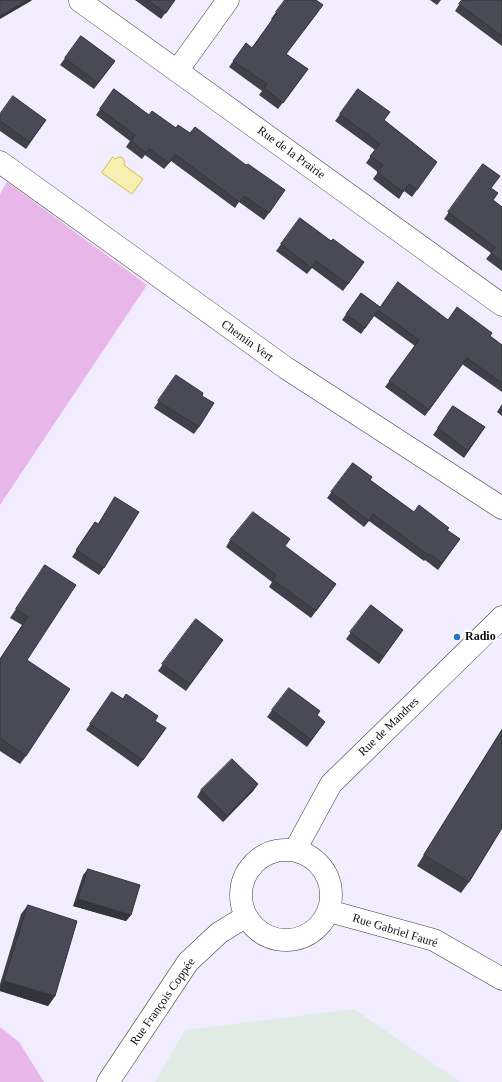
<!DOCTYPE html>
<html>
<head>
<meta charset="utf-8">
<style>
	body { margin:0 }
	canvas { display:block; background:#f2ecff }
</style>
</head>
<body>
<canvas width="502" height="1082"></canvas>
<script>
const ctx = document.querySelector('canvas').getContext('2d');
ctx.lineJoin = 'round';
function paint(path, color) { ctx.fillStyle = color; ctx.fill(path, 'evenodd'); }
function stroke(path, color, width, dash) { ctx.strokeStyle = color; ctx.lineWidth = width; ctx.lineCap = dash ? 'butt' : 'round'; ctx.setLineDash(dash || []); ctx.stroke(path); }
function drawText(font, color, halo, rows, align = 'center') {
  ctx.font = font + ' "Times New Roman",serif'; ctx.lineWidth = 4; ctx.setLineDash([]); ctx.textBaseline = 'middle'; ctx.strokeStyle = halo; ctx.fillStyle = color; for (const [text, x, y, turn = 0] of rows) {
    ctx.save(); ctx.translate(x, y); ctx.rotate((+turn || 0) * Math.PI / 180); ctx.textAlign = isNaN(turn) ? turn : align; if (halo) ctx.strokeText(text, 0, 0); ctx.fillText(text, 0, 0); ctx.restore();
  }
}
paint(new Path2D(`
	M354 1009 460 1082H155L185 1030Z`), '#e0ebe5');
paint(new Path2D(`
	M7 182 147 285 0 505V194Z
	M0 1027 19 1042 44 1082H0Z`), '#e9b6e9');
const water = new Path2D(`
	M113 157 115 159 119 157C124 157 125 161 124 165L143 179 132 194 102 173Z`);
paint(water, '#f6efb1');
stroke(water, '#cdc138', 1);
const minor = new Path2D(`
	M80 1 502 305
	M177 71 228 0
	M0 162 286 368 502 508
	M241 895a45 45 0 1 1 90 0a45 45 0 1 1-90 0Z
	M295 850 331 784 502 617
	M329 911 434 940 502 979
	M108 1082 188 962 219 933 245 917`);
stroke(minor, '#3f3f3f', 23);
stroke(minor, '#fff', 22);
paint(new Path2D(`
	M135 0H175L161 19Z
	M430 0H441L437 5Z
	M462 0H502V46L455 11Z
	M276 12H318L286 54 308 69 278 109 259 95 262 91 229 67 246 43 252 48 272 20 271 19Z
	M81 36 115 61 94 89 60 65Z
	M114 89 149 115 176 128 190 133 246 165 285 190 264 220 239 202 235 208 171 161 164 169 145 155 142 159 126 147 130 141 96 115Z
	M358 89 384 120 437 162 412 197 404 191 399 199 373 179 378 172 366 163 375 150 335 121Z
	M0 114 46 120 26 149 0 131Z
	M483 164 491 188 493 200 502 207V271L486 259 491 253 444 219Z
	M300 218 331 241 364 262 343 291 312 268 307 274 276 251Z
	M361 293 380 307 448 320 490 336 502 345V392L462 364 425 416 385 387 415 346 374 316 361 334 342 320Z
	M176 375 199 427 194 434 154 408Z
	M502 404V416L497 412Z
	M453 406 485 427 464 458 433 435Z
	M353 463 370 480 414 512 447 530 460 539 438 570 425 560 424 561 369 521 364 527 327 498Z
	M95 522 104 568 99 575 72 557Z
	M230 540 285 547 336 584 311 618 269 587 272 582 226 547Z
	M45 565 27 660 26 756 20 764 0 751V659L22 625 10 618Z
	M371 605 403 630 379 664 346 639Z
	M196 619 223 640 186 691 158 671Z
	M112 692 166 728 138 767 86 730Z
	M272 710 317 715 325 722 307 747 267 717Z
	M502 729V828L469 882 461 893 417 866Z
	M258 784 253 791 223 822 197 797 201 790Z
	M88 869 131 915 126 921 73 906 83 875Z
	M28 905 55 996 48 1006 0 991V984L21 914Z`), '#3f4049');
paint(new Path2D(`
	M27 0H32L31 1 0 19V16Z
	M258 784 253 791 223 822 227 816Z
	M78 899 131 915 126 921 73 906Z
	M4 981 55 996 48 1006 0 991V988Z`), '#33343c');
const building = new Path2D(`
	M0 0H27L0 16Z
	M148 0H175L166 13Z
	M285 0H316L323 5 286 54 308 69 283 103 264 88 267 84 233 61 246 43 252 48 277 13 276 12Z
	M462 0H502V36L459 4Z
	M81 36 115 61 98 83 65 58Z
	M114 89 149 115 152 111 176 128 178 125 190 133 195 127 246 165 248 164 285 190 269 213 244 196 239 202 175 154 169 163 149 149 146 153 131 141 135 135 100 109Z
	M358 89 390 112 384 120 437 162 417 190 409 184 403 192 377 172 383 165 370 156 380 144 340 114Z
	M13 96 46 120 30 142 0 121V114Z
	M483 164 500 176 491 188 498 193 493 200 502 207V262L491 253 495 247 448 212Z
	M300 218 331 241 333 239 364 262 348 284 316 261 311 268 281 244Z
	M398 282 448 320 457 307 492 333 490 336 502 345V383L467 358 429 410 389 381 419 340 378 310 365 328 346 314 361 293 380 307Z
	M176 375 203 393 202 396 214 403 199 427 158 401Z
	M453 406 485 427 468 451 438 428Z
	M353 463 372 477 370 480 414 512 419 505 449 528 447 530 460 539 442 563 430 554 428 555 373 514 369 521 331 492Z
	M115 497 139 512 104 568 76 550 95 522 98 524Z
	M253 512 290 539 285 546 336 584 316 611 273 580 276 575 230 540Z
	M45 565 76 585 27 660 70 689 26 756 0 738V659L28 617 16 609Z
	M371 605 403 630 383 657 350 632Z
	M196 619 223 640 190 684 162 664Z
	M289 688 320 711 317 715 325 722 311 740 272 710Z
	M112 692 123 699 126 694 158 716 155 721 166 728 143 760 90 724Z
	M502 730V828L469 882 424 855Z
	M232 759 258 784 227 816 201 790Z
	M88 869 140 885 131 915 78 899Z
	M28 905 77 921 55 996 4 981Z`);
paint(building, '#494a55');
stroke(building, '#33343c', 1);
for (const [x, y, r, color] of [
	[457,637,4,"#2475bd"]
]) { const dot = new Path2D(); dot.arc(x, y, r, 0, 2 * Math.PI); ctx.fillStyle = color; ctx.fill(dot); stroke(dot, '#fff', 1.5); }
drawText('12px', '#0c0c0c', '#fff', [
	["Rue de la Prairie",291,153,36],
	["Chemin Vert",247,341,36],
	["Rue de Mandres",389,727,-44],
	["Rue Gabriel Fauré",395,931,17],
	["Rue François Coppée",163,1002,-55]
]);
drawText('bold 12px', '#0c0c0c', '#fff', [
	["Radio",465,637]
], 'left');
</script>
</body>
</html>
